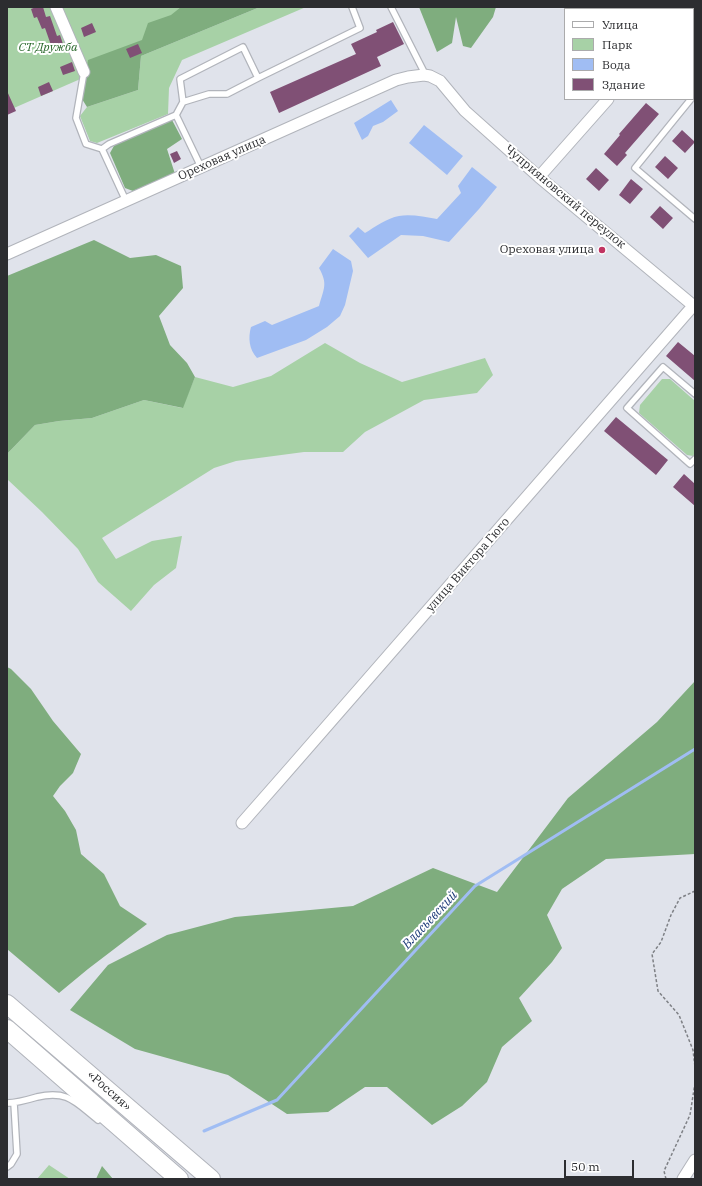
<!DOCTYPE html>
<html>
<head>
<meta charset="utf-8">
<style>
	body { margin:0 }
	#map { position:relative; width:702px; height:1186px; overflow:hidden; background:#e0e3eb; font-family:"IBM Plex Serif",serif }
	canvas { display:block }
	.frame { position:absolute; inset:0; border:8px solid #2c2d30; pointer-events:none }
	.legend { position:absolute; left:564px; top:8px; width:130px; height:92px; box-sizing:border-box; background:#fff; border:1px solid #ababac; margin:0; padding:5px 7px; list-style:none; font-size:12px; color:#2c2d30 }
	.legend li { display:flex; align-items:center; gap:8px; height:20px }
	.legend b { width:20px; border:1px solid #ababac }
	.scale { position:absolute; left:564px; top:1160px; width:70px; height:18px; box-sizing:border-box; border:2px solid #2c2d30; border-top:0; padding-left:5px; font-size:12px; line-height:14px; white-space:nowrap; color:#2c2d30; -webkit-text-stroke:3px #fff; paint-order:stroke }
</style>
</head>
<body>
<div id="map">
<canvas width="702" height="1186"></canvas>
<div class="frame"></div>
<ul class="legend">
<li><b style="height:5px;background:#fff"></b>Улица</li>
<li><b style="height:11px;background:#a7d1a6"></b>Парк</li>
<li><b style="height:11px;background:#a0bdf3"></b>Вода</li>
<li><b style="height:11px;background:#805075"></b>Здание</li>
</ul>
<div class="scale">50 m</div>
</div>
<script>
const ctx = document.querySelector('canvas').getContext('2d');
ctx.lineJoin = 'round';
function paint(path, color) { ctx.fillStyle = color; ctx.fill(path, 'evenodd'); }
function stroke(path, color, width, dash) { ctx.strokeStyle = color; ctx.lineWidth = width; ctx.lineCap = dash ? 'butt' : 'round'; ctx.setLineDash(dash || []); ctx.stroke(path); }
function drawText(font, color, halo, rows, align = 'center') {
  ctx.font = font + ' "IBM Plex Serif",serif'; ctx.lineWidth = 4; ctx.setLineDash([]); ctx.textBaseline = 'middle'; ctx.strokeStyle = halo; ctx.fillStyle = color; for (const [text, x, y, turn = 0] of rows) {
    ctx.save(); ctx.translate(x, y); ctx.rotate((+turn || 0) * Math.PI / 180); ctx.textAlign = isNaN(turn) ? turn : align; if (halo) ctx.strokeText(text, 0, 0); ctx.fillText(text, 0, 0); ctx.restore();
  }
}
paint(new Path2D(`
	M7 7H234L85 77 7 111Z
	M260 7H306L182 60 169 88 168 114 97 143 90 141 80 116 87 107 138 90 141 56Z
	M325 343 360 363 402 382 485 358 493 375 477 393 424 400 365 432 343 452H304L236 461 214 468 102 538 116 559 152 541 182 536 176 568 154 585 131 611 98 582 78 549 42 512 7 479V454L35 425 59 421 92 418 144 400 182 408 195 377 233 387 271 376Z
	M662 379H670L695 401V453L693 456 687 455 639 413 640 405Z
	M49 1165 70 1179H37Z`), '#a7d1a6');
paint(new Path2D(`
	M181 7C188 7 207 9 213 7H260L141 56 138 90 87 107 82 99 88 60 142 40 148 23 171 15Z
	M419 7H496L493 17 471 48 463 46 456 17 452 43 437 52Z
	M172 120 182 139 167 149 175 174 133 191 125 188 110 153 115 144Z
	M94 240 130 258 156 255 181 266 183 288 159 316 170 345 187 363 195 377 183 408 144 400 92 418 59 421 35 425 7 454V276Z
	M7 667 11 669 31 689 53 721 81 754 73 773 60 786 53 796 65 811 76 830 81 854 104 874 120 906 147 924 88 969 59 993 7 949Z
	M695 681V854L606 859 562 889 547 915 562 948 552 962 519 998 532 1021 502 1047 487 1082 462 1106 432 1125 387 1087H365L328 1112 287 1114 228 1075 135 1049 70 1010 108 965 167 935 235 917 353 906 433 868 497 892 568 798 657 722Z
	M102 1166 113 1179H96Z`), '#7fad7e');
paint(new Path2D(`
	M391 100 398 111 383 122 373 126 368 136 362 140 354 123Z
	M424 125 463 156 447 175 409 143Z
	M472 167 497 187 479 209 449 242 423 236 401 235 368 258 349 236 358 227 365 233C375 227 387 218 399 216 411 214 425 217 437 219L461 193 458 186Z
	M333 249 351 261 353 271 345 305 340 316 327 327 306 340 257 358C249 349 248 338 251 327L265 321 272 325 319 306C324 288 328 284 319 268Z`), '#a0bdf3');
stroke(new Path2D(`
	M204 1131 277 1100 475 886 695 749`), '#a0bdf3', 3);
paint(new Path2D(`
	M36 7H43L46 17 50 16 57 36 60 35 63 44 52 48 45 28 42 29 37 17 34 18 31 9Z
	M393 22 404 44 377 57 381 66 279 113 270 92 356 54 351 44 377 32 376 30Z
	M92 23 96 32 84 37 81 28Z
	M138 44 142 53 130 58 126 49Z
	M72 62 75 71 63 75 60 67Z
	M49 82 53 91 41 96 38 87Z
	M7 91 16 111 7 115Z
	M646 103 659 114 625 153 627 155 617 166 604 154 620 135 619 134Z
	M682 130 695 142 685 153 672 141Z
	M177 151 181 159 174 163 170 154Z
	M665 156 678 168 668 179 655 167Z
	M596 168 609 180 599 191 586 179Z
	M631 179 643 189 630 204 619 195Z
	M660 206 673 218 663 229 650 217Z
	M678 342 695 356V381L666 356Z
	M616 417 668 460 656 475 604 431Z
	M684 474 695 484V506L673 487Z`), '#805075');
const service = new Path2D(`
	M391 7 423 70 424 75
	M693 66 695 67
	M84 72 76 118 86 144 102 149 126 201
	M691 99 635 168 695 219
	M183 102 180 79 243 47 258 78 360 28 352 7
	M176 115 183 102 209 94H227L258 78
	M102 149 109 144 176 115 201 167
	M695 394 663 367 627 408 690 464 695 459
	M7 1103C17 1103 27 1100 37 1097 68 1090 75 1102 98 1120
	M7 1167 11 1164 17 1154 14 1103`);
const minor = new Path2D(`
	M56 7 84 72
	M686 9 688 7
	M539 177 608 99
	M7 254 396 80 408 77 424 75 430 76 440 81 465 111 539 177 695 307
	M242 823C393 651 543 478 693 306
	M683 1179 695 1160`);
const trunk = new Path2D(`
	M7 1004 211 1179
	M7 1029 179 1179`);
stroke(service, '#b1b4bb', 8);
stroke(minor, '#b1b4bb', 13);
stroke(trunk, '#b1b4bb', 20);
stroke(new Path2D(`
	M695 891 680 898 671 915 661 942 652 954 658 991 679 1015 693 1050 695 1067
	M666 1179 664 1171 690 1115 695 1083`), '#7e8085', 1.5, [3, 2]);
stroke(service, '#fff', 5.5);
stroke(minor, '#fff', 11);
stroke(trunk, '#fff', 18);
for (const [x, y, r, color] of [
	[602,250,4,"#c13361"]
]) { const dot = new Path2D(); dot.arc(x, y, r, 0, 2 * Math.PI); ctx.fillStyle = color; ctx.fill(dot); stroke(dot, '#fff', 1.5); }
drawText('italic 12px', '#28672a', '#fff', [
	["СТ Дружба",48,48]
]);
drawText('12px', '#2c2d30', '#fff', [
	["Ореховая улица",222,158,-24],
	["Чуприяновский переулок",565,197,40],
	["улица Виктора Гюго",468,565,-49],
	["«Россия»",109,1091,41]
]);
drawText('12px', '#2c2d30', '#fff', [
	["Ореховая улица",594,250]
], 'right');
drawText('italic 13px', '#1a3876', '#fff', [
	["Власьевский",430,920,-47]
]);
</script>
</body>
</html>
